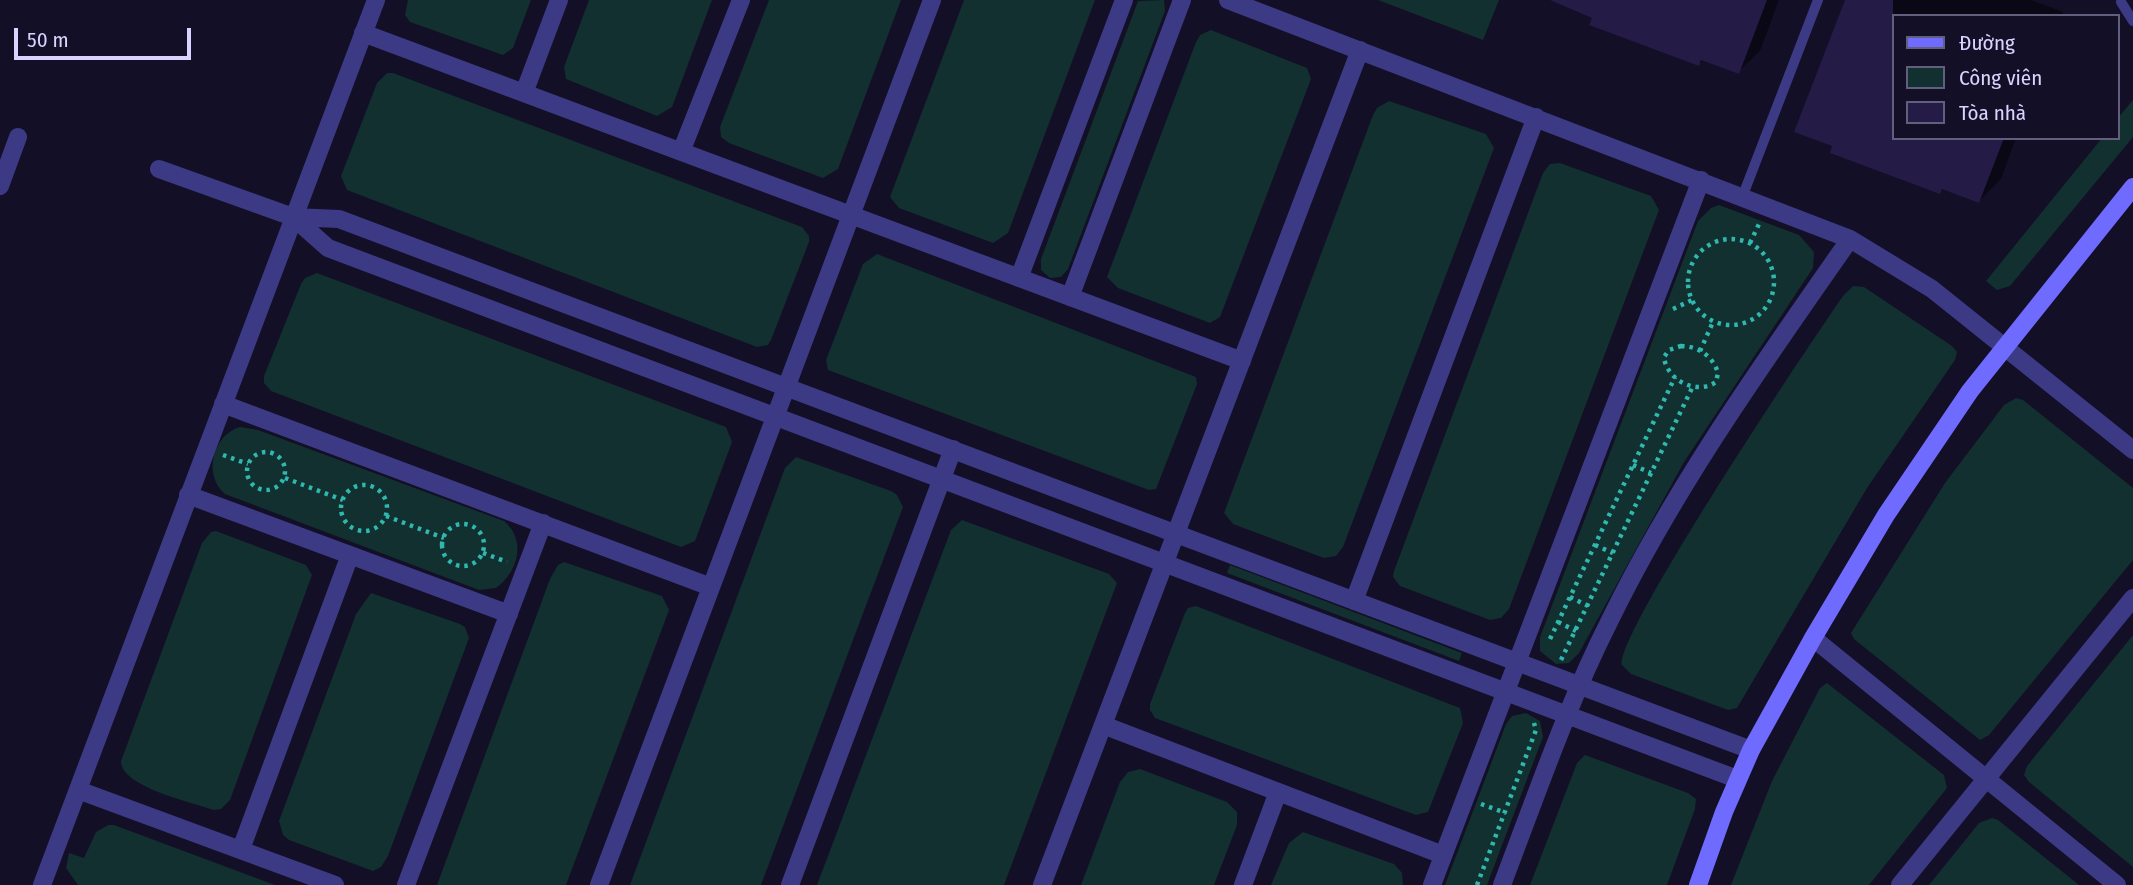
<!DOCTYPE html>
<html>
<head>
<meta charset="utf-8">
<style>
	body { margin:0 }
	#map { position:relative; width:2133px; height:885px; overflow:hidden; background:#130f26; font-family:"Fira Sans Condensed",sans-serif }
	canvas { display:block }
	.legend { position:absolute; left:1892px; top:14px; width:228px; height:126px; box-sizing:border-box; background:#130f26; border:2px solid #625e7d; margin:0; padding:9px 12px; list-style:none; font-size:21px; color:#d9d4ff }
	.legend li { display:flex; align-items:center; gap:14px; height:35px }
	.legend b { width:35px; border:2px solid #625e7d }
	.scale { position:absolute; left:14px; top:28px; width:177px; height:32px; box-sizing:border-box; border:4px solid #d9d4ff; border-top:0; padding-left:9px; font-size:21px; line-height:24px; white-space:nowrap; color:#d9d4ff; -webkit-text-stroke:5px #130f26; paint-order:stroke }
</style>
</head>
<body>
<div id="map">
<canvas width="2133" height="885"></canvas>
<ul class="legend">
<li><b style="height:9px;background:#6f6bff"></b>Đường</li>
<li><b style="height:19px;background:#12302f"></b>Công viên</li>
<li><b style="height:19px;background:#241b47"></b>Tòa nhà</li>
</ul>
<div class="scale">50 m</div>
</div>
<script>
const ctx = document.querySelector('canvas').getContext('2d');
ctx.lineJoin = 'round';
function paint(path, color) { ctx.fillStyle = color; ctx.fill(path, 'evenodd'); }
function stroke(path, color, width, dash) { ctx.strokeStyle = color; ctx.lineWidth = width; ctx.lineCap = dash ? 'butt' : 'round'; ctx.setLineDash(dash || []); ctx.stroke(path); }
paint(new Path2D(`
	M408 0H531L513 48 503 55 410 22 405 15Z
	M589 0H712L672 107 657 116 566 79 564 67Z
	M769 0H901L838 169 823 178 729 143 721 137 720 127Z
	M964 0H1095L1008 233 993 243 899 208 890 197Z
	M1164 0 1165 11 1068 269 1061 277 1050 278 1041 270V259L1138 1Z
	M1378 0H1499L1483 40Z
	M1211 30 1307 68 1311 79 1220 317 1210 323 1118 288 1107 277 1196 42 1200 35Z
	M387 73H393L802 227 809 236V242L771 340 768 345 757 347 347 190 341 176 377 83Z
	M2133 100V137L2010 286 1997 290 1986 281 2102 138H2117V119Z
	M1389 101 1486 134 1494 148 1343 547 1336 556 1324 558 1233 524 1224 513 1373 115 1377 108Z
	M1560 163 1651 196 1659 210 1509 609 1501 618 1490 620 1400 586 1393 577 1394 571 1543 173 1550 164Z
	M1719 205 1799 235 1814 252 1813 268 1684 462 1579 653 1569 663 1556 664 1540 651V637L1698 221 1711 208Z
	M877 254 1196 377 1197 384 1156 489 1149 490 828 370 826 360 863 264Z
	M317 273 726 427 732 442 695 541 681 547 271 391 264 383V376L301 284 305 278Z
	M1853 286 1864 287 1952 346 1957 352 1955 360 1867 488 1737 708 1728 710 1631 674 1622 665C1616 634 1812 340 1843 296Z
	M2016 398 2023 400 2133 488V560L1989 735 1980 740 1854 639 1851 633 1945 483 2004 405Z
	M240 427 258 430 504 521C527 540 518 572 496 588L479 590 225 494C203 476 212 435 240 427Z
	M796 457 891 491 897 495 903 507 761 885H630L785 468Z
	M962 520 1109 574 1117 583 1004 885H817L951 530Z
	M216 531 306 565 312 575 230 800 221 809 214 810C191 802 121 787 121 761L202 543 211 532Z
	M564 562 662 596 669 610 566 885H437L550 579 558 565Z
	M1230 565 1462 653 1459 661 1227 573Z
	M371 593 460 624 465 627 469 638 388 856 381 867 373 871 289 840 283 835 279 821 356 614Z
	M1196 606 1460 708 1463 723 1428 812 1416 815 1155 718 1150 710V704L1185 613 1188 608Z
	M2133 635V867L2029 782 2024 775 2027 766Z
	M1827 683 1944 775 1947 788 1869 885H1731L1772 781 1820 688Z
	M1526 713 1540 721 1543 737 1487 885H1445L1506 724 1512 716Z
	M1585 755 1688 793 1696 799 1695 809 1667 885H1530L1577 763Z
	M1140 769 1227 802 1237 812V825L1214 885H1081L1120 782 1128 772Z
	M1992 818 1998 820 2079 885H1929L1979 823Z
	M108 825H114L275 885H78L66 868 69 853 84 858 96 832Z
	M1303 832 1394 864 1402 873 1403 885H1271L1289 843Z`), '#12302f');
paint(new Path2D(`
	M1556 0H1779L1760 51 1738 72 1704 59 1699 64Z
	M1846 0H2031L2063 12 2062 16H1893V138H2016L2001 179 1979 201 1944 188 1939 192 1832 152Z`), '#0007');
paint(new Path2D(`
	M1550 0H1767L1739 74 1701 60 1699 66 1589 25 1592 18Z
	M1845 0H1893V138H2004L1979 203 1942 189 1940 194 1830 153 1832 146 1794 132Z`), '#241b47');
stroke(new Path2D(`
	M1688 282a43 43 0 1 1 86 0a43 43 0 1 1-86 0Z
	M1750 243 1759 224
	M1673 309 1692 300
	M1681 346C1698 346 1713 356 1718 373L1716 382C1696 396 1666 379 1664 357L1669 350Z
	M1700 351 1713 322
	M247 471a19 19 0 1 1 38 0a19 19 0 1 1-38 0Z
	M223 455 248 464
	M1633 465 1651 473
	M285 478 343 500
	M341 508a23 23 0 1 1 46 0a23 23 0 1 1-46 0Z
	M386 516 444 538
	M442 545a21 21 0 1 1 42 0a21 21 0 1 1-42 0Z
	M1595 545 1613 553
	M483 553 507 562
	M1570 597 1588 606
	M1558 622 1576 631
	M1550 639 1675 377
	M1561 660 1693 386
	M1481 804 1506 813
	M1477 885 1536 730 1534 723`), '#2fb8b0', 4.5, [3.5, 5]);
stroke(new Path2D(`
	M2121 2 2133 21
	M1743 195 1818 0`), '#3d3a85', 10);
stroke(new Path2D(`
	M1228 0 1850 239 1932 289 2133 450
	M363 33 1242 361
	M524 93 559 0
	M681 152 741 0
	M159 169 293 217 339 219 1751 750
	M0 186 18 137
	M293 217 328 248 1737 779
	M1019 278 1124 0
	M1070 297 1182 0
	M223 404 711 587
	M188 495 509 614
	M1354 601 1536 117
	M1813 638 2117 885
	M1103 725 1443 855
	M78 790 335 885
	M241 849 350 555
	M42 885 376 0
	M406 885 543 523
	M599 885 932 0
	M790 885 953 449
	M1042 885 1360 50
	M1243 885 1278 792
	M1432 885 1701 180
	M1502 885C1536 796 1567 705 1610 620 1676 485 1764 362 1850 239
	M1900 885 2133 598`), '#3d3a85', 18);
stroke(new Path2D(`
	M1698 885 1724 812 1751 750 1813 638 1886 515 1970 391 2133 187`), '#6f6bff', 18);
</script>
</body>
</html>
